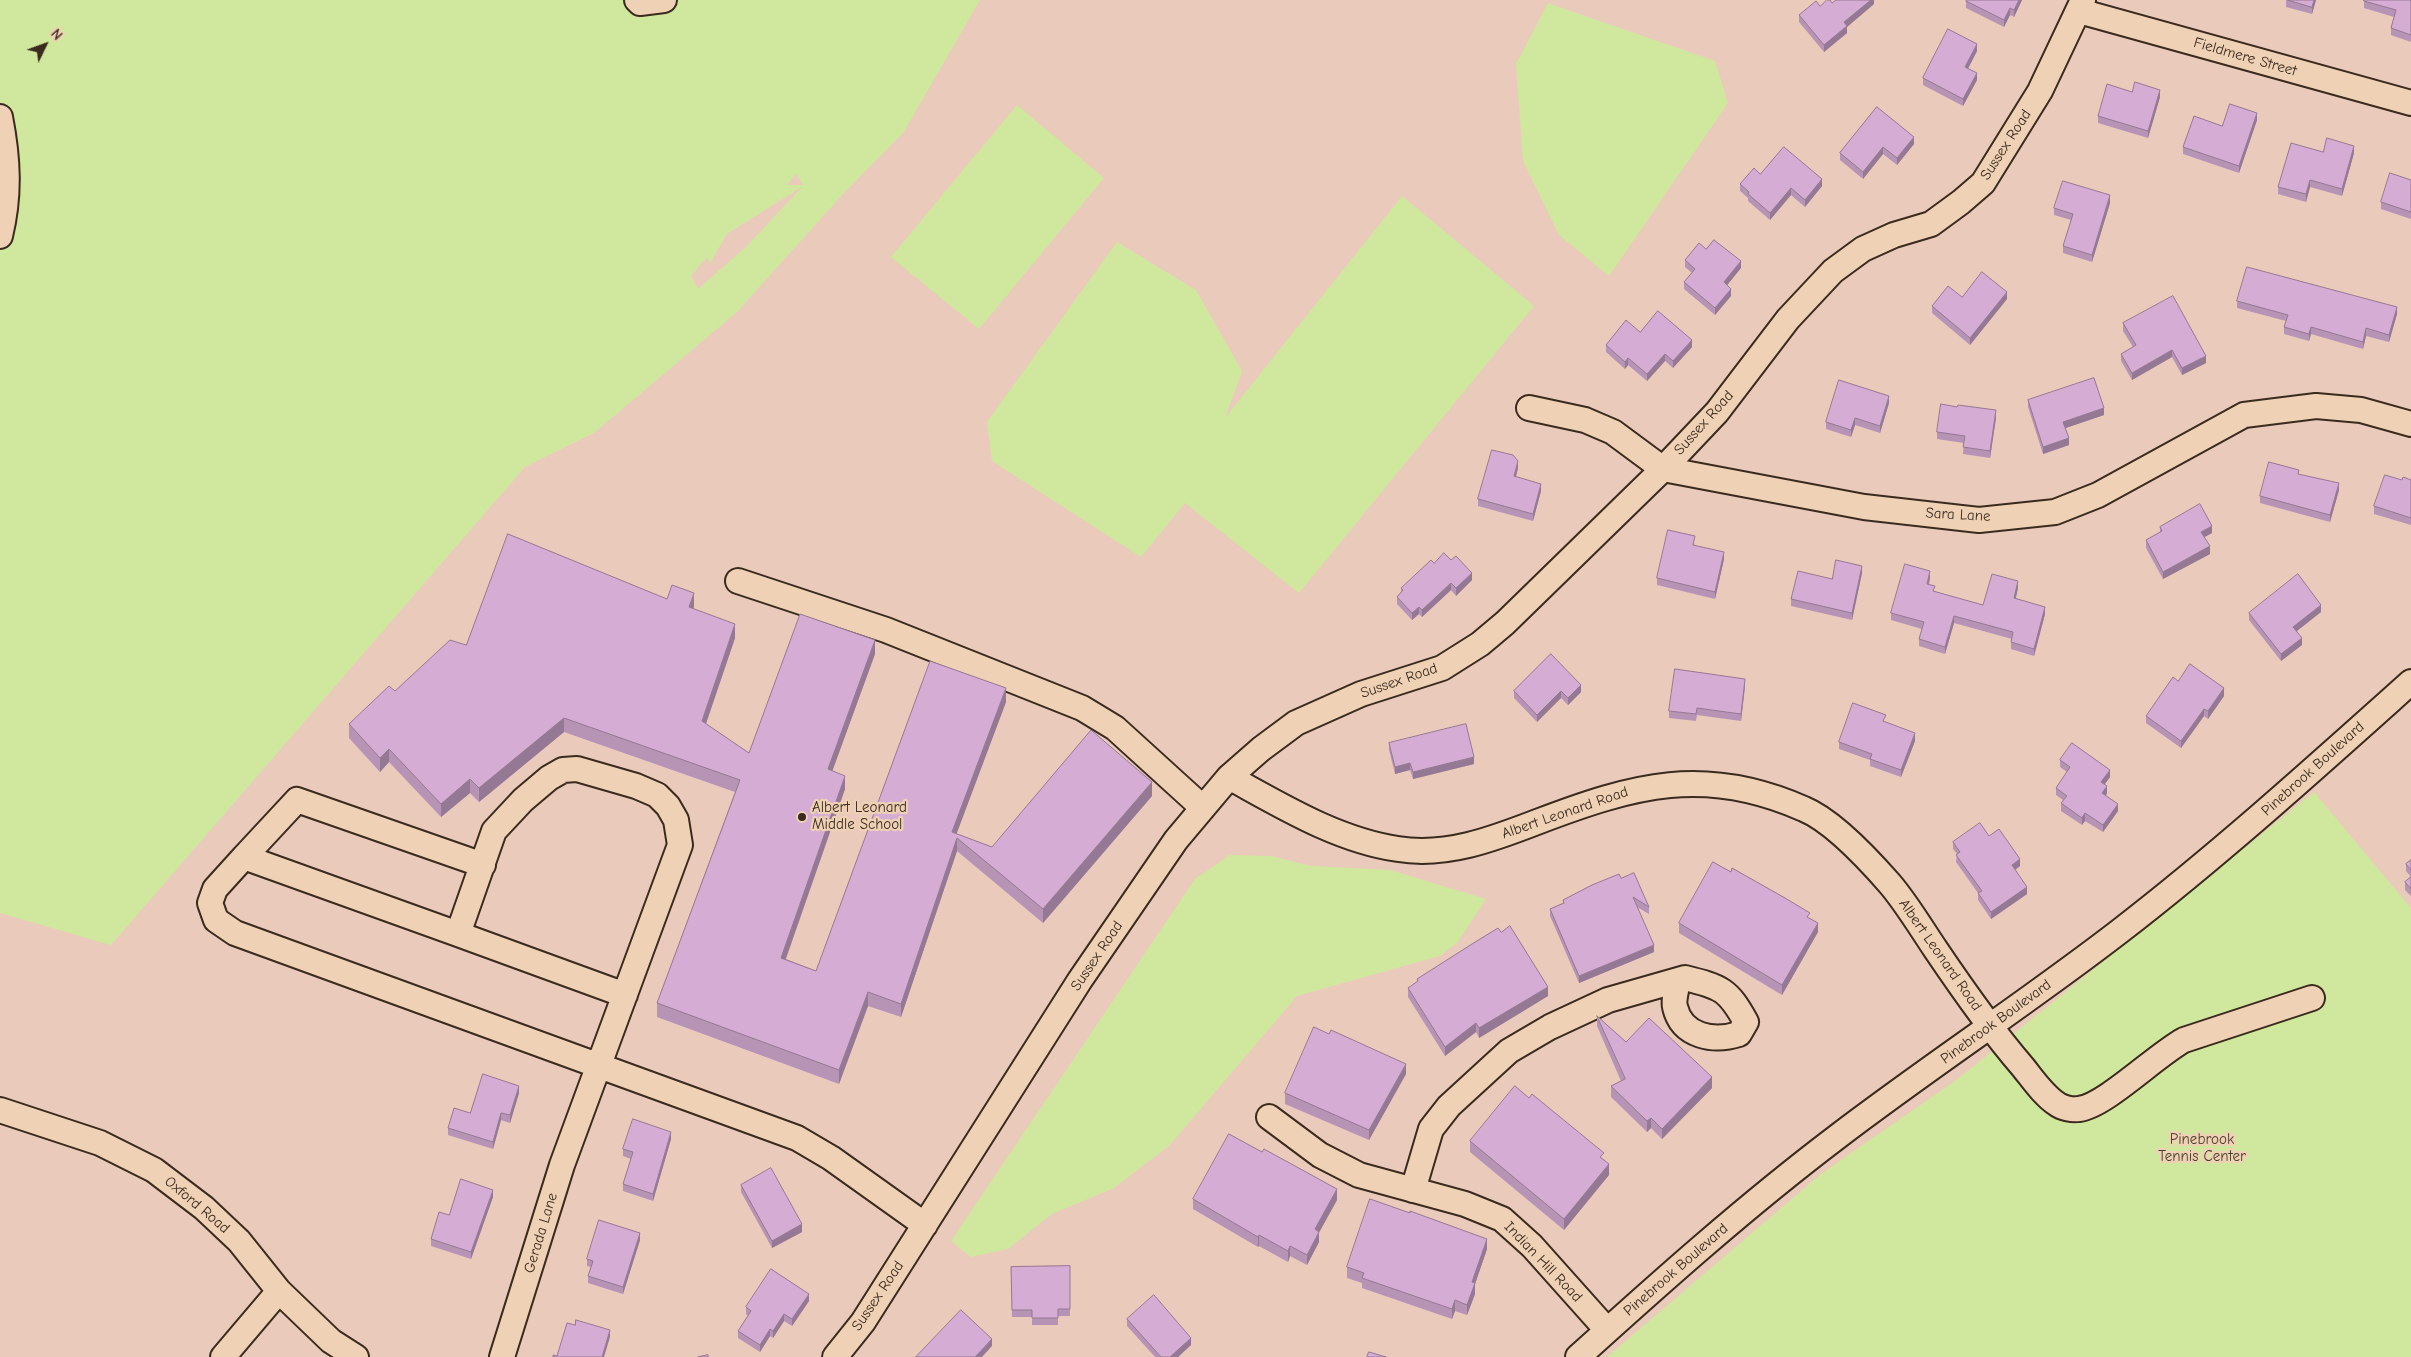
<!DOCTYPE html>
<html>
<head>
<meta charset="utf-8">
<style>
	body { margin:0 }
	#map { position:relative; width:2411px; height:1357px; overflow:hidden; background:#eacabb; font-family:"Comic Neue",sans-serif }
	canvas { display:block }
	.north { position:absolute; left:20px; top:20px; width:50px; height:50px; -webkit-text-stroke:4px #efd2b5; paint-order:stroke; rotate:48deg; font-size:14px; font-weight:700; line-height:20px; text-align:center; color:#3b2a1e }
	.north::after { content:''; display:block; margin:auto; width:18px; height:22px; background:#3b2a1e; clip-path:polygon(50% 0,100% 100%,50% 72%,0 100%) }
</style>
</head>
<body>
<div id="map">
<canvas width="2411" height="1357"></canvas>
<div class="north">N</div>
</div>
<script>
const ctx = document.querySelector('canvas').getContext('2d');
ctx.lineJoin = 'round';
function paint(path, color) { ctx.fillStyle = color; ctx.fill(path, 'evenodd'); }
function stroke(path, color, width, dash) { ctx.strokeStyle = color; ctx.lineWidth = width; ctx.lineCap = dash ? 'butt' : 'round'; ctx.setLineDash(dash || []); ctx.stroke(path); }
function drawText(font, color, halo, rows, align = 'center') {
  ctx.font = font + ' "Comic Neue",sans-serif'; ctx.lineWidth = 4.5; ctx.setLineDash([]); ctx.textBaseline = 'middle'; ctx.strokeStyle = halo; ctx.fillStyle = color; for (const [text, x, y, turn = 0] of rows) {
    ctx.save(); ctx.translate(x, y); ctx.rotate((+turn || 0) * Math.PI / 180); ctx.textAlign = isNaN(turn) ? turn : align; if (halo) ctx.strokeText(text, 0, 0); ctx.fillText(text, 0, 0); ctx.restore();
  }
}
paint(new Path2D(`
	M0 0H980L903 133 843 194 737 312 594 433 525 467 111 945 0 913ZM796 174 803 185H787ZM802 187 746 247 698 289 691 276 707 257 710 263 727 234Z
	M1548 3 1715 61 1728 103 1609 276 1559 235 1523 161 1516 64Z
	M1017 105 1104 178 979 329 891 257Z
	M1402 196 1534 306 1299 593 1185 503 1141 557 992 461 987 422 1117 242 1196 290 1242 371 1225 418Z
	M2314 792 2411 908V1357H1607L1821 1174 1955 1081Z
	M1230 855 1271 856 1311 866 1390 870 1486 899 1458 942 1440 956 1297 996 1169 1146 1114 1188 1052 1214 1008 1249 971 1257 951 1241 1195 879Z`), '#d0e89d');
const minor = new Path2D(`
	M637 0 640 3 664 0
	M2079 11 2411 103
	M0 117C8 158 10 195 0 236
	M1529 408 1585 420 1613 432 1663 469 1864 507 1979 520 2055 512 2098 495 2244 415 2316 406 2361 410 2411 424
	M738 581 886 630 1082 708 1115 728 1203 808
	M1229 777C1282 806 1337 840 1398 849 1446 857 1493 839 1537 822 1634 785 1705 765 1804 809 1833 821 1869 860 1890 884 1907 904 1921 928 1936 950 1963 990 1991 1030 2022 1066 2032 1078 2043 1095 2057 1104 2062 1108 2072 1110 2079 1109 2105 1106 2156 1055 2184 1040L2312 998
	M244 857 215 889 210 903 216 920 235 933 797 1138 831 1158 925 1225
	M458 934 244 857 297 800 483 865
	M1685 978C1721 987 1728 989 1746 1022L1739 1034C1714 1042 1682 1037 1675 1007 1673 1000 1677 988 1678 980Z
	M0 1110 100 1143 154 1170 204 1208 239 1241 279 1291 331 1341 356 1357
	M1269 1117 1320 1155 1359 1175 1465 1204 1502 1219 1532 1246 1607 1330
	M1413 1190 1431 1129 1449 1106 1509 1051 1550 1027 1608 1000 1678 980
	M223 1357 279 1291
	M502 1357 562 1165 680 845 676 820 668 806 657 795 636 786 577 769 563 770 549 778 523 800 494 831 458 934 625 995
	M835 1357 863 1322 1080 980 1176 840 1229 777 1261 749 1296 723 1361 694 1442 668 1480 644 1505 623 1663 469 1717 412 1788 319 1833 271 1863 249 1894 235 1931 224 1961 202 1983 183 2040 91 2083 0
	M1578 1357C1662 1281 1746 1206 1837 1137 1930 1066 2028 1002 2120 931 2221 853 2316 767 2411 682`);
stroke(minor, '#3b2a1e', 28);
stroke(minor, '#efd2b5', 24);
paint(new Path2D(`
	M1874 0V4L1847 27V33L1824 52 1799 22V15L1820 6 1832 3Z
	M2022 0 2014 17 2010 15 2004 27 1966 8V1Z
	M2286 0H2316L2312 14 2286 7Z
	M2364 0H2411V42L2391 35V28L2394 17 2364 8Z
	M1977 51 1968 69 1977 80 1963 106 1923 85V78Z
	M2132 92 2160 97 2148 138 2098 123V116Z
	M1877 107 1914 144 1897 165 1883 154 1863 179 1840 160V153Z
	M2257 120 2239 173 2183 154V147L2222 126Z
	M2323 152 2354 153 2342 196 2310 187 2306 202 2278 194V187Z
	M1760 174 1822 186 1805 207 1791 195 1770 220 1748 201V198L1740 191V184Z
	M2411 180V219L2381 209V202Z
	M2110 203 2092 262 2063 253V246L2071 220 2054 215V208Z
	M1706 249 1741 268 1727 285 1731 296 1715 315 1684 289V282L1692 273 1685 267V260Z
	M1962 297 2007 299 1970 345 1932 313V306Z
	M2237 301 2397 314 2389 342 2366 336 2363 349 2311 334 2309 341 2284 334V327L2286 321 2237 308Z
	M2123 323 2206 363 2182 375 2172 357 2132 380 2121 361V354L2133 347 2123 331Z
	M1640 332 1692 347 1673 368 1665 361 1647 381 1628 365 1625 369 1606 352V345Z
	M2028 400 2104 415 2065 428 2069 445 2043 454 2028 407Z
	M1889 403 1880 433 1855 425 1851 437 1826 429V422Z
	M1996 418 1990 458 1963 454 1964 443 1937 439V432Z
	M1518 468 1516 477 1541 491 1533 521 1478 506V499Z
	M2299 474 2339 490 2330 522 2260 503V496Z
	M2402 480H2411V525L2374 514V506Z
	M2160 527 2212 533 2204 537 2210 554 2163 579 2146 548V540L2160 532Z
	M1695 543 1694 545 1724 559 1715 599 1657 585V578Z
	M1434 563 1472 580 1456 596 1451 590 1422 617 1419 614 1412 620 1397 604V597L1401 592V588Z
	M1862 573 1852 620 1791 606V599L1832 579Z
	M1930 578 1929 585 1935 592 1983 605 2018 588 2016 598 2045 614 2034 656 2011 649V642L2012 639 1954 623 1945 654 1919 646V639L1922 629 1891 620V613Z
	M667 599 694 607 693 608 735 638 706 724 749 753 875 654 832 771 845 789 786 959 816 971 1006 702 956 834 992 847 1152 796 1043 923 957 851 901 1017 868 1006 839 1084 657 1017V1003L735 792 564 732 479 802 470 793 441 817 389 762 380 772 349 738V724L395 691Z
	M2321 612 2297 631 2302 645 2281 661 2249 620V613Z
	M1551 654 1581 692 1568 705 1561 698 1537 722 1514 698V691Z
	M2178 681 2224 696 2208 719 2204 716 2181 748 2146 723V716Z
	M1745 686 1741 721 1697 715 1696 721 1669 718V711Z
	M1885 722 1915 741 1901 777 1870 766V760L1839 749V742Z
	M1389 743 1474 764 1413 779 1410 770 1395 774 1389 750Z
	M2060 760 2110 777 2105 784 2107 793 2106 796 2118 811 2103 832 2085 821 2082 825 2061 811V803L2063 800 2056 795V788L2067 772 2060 767Z
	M1989 836 2020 866 2015 870 2027 894 1991 919 1978 900V893L1956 862 1957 854 1953 849V842Z
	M2411 860V877L2406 871V864Z
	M2411 877V896L2405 890V882Z
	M1621 878 1649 907V914L1637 907 1654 952 1579 983 1550 916V909L1563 903V900Z
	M1810 918 1818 932 1782 995 1679 933V923Z
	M1501 932 1548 996 1479 1038 1476 1032 1445 1056 1408 997V988L1417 982V979Z
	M1597 1016 1626 1042 1712 1088 1662 1139 1651 1128 1647 1132 1611 1097V1086L1621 1081 1597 1026Z
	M1406 1074 1369 1140 1285 1104V1093Z
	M519 1093 510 1123 501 1120 493 1149 448 1135V1128L470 1113Z
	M671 1139 653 1201 623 1191V1184L631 1159 623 1156V1149Z
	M1470 1141 1604 1159 1609 1175 1564 1230 1470 1152Z
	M741 1185 802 1232 772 1248 741 1192Z
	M493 1197 471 1259 431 1246V1239L449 1215Z
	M1193 1199 1337 1200 1319 1232V1242L1307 1265 1290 1256 1288 1262 1259 1246 1258 1247 1193 1209Z
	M640 1240 623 1294 588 1283V1276L591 1267 587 1266V1259Z
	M1487 1249 1475 1284V1294L1467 1315 1455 1311 1452 1319 1362 1288V1283L1347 1278V1267Z
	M1070 1266V1316H1058V1325H1032V1317H1012L1011 1267Z
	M809 1301 792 1326 784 1321 773 1338 770 1336 760 1352 738 1338V1331L748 1316 746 1314V1307Z
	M1127 1319 1191 1345 1178 1357H1155L1127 1326Z`), '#b794b5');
paint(new Path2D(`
	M1871 0H1874V4L1847 27V33L1824 52V45L1844 22Z
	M2019 0H2022L2014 17V10Z
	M2314 0H2316L2312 14V7Z
	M2010 8V15L2004 27V20Z
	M1977 44V51L1965 74V67Z
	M1977 73V80L1963 106V99Z
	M2160 90V97L2148 138V131Z
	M2257 113V120L2239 173V166Z
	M1914 137V144L1897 165V158Z
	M2354 146V153L2342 196V189Z
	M1883 147V154L1863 179V172Z
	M1822 179V186L1805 207V200Z
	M2310 180V187L2306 202V194Z
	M1791 188V195L1770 220V213Z
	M2110 195V203L2092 262V255Z
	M1741 261V268L1724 289V282Z
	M1731 289V296L1715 315V308Z
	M2007 292V299L1970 345V338Z
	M2397 307V314L2389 342V335Z
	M2311 327V334L2309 341V334Z
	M2366 328V336L2363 349V342Z
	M1692 340V347L1673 368V361Z
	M2172 350V357L2132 380V373Z
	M1665 354V361L1647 381V374Z
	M2206 356V363L2182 375V368Z
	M1628 358V365L1625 369V362Z
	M1889 396V403L1880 433V426Z
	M2104 408V415L2063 429V422Z
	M1996 410V418L1990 458V451Z
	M1855 418V425L1851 437V430Z
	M2069 438V445L2043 454V447Z
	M1518 461V468L1514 483V476Z
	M2339 483V490L2330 522V515Z
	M1541 484V491L1533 521V514Z
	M2212 526V533L2201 539V532Z
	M2210 546V554L2163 579V572Z
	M1724 552V559L1715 599V592Z
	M1862 566V573L1852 620V613Z
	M1930 571V578L1927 591V584Z
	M1472 573V580L1456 596V588Z
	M2018 581V588L2014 605V598Z
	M1451 583V590L1422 617V610Z
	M694 593V607L689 621V607Z
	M2321 605V612L2293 634V627Z
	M1419 607V614L1412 620V613Z
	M2045 607V614L2034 656V649Z
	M1954 616V623L1945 654V647Z
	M735 624V638L702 735V721Z
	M2302 638V645L2281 661V654Z
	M875 640V654L828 783V769Z
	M1745 679V686L1741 721V714Z
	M1581 685V692L1568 705V698Z
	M1006 688V702L952 846V832Z
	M2224 688V696L2208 719V711Z
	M1561 691V698L1537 722V715Z
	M2204 709V716L2181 748V741Z
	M564 718V732L479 802V788Z
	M1915 733V741L1901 777V770Z
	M389 749V762L380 772V758Z
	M1474 757V764L1413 779V772Z
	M1410 763V770L1395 774V767Z
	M2110 770V777L2101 789V782Z
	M845 776V789L781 972V958Z
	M470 779V793L441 817V804Z
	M1152 782V796L1043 923V909Z
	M2107 786V793L2102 800V793Z
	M2118 804V811L2103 832V825Z
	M2085 813V821L2082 825V818Z
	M957 838V851L901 1017V1004Z
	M2020 859V866L2012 872V865Z
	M2027 887V894L1991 919V912Z
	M1818 923V932L1782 995V985Z
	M1654 945V952L1579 983V976Z
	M1548 987V996L1479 1038V1028Z
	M868 992V1006L839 1084V1070Z
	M1476 1023V1032L1445 1056V1047Z
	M1406 1064V1074L1369 1140V1130Z
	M1712 1077V1088L1662 1139V1129Z
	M519 1086V1093L510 1123V1115Z
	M501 1113V1120L493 1149V1142Z
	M1651 1118V1128L1647 1132V1121Z
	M671 1132V1139L653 1201V1194Z
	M1609 1164V1175L1564 1230V1219Z
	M1337 1189V1200L1315 1240V1229Z
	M493 1190V1197L471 1259V1252Z
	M802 1224V1232L772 1248V1241Z
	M1319 1232V1242L1307 1265V1255Z
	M640 1233V1240L623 1294V1287Z
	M1259 1235V1246L1258 1247V1237Z
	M1487 1239V1249L1475 1284V1294L1467 1315V1305L1472 1282Z
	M1290 1246V1256L1288 1262V1251Z
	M809 1294V1301L792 1326V1319Z
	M1455 1300V1311L1452 1319V1309Z
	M784 1314V1321L773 1338V1331Z
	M770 1329V1336L760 1352V1345Z
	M610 1330V1337L604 1357H602Z
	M1191 1338V1345L1178 1357H1170Z
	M992 1339V1346L982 1357H975Z`), '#957894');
const building = new Path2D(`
	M1827 0H1830L1832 3 1836 0H1871L1844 22 1847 26 1824 45 1799 15 1816 1 1820 6Z
	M1967 0H2019L2014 10 2010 8 2004 20 1966 1Z
	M2288 0H2314L2312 7Z
	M2364 0H2411V35L2391 28 2396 10 2364 1Z
	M1948 29 1977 44 1965 67 1977 73 1963 99 1923 78Z
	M2135 82 2160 90 2148 131 2098 116 2107 84 2132 92Z
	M2230 104 2257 113 2239 166 2183 147 2194 116 2222 126Z
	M1877 107 1914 137 1897 158 1883 147 1863 172 1840 153Z
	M2327 138 2354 146 2342 189 2310 180 2306 194 2278 187 2291 143 2323 152Z
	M1784 147 1822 179 1805 200 1791 188 1770 213 1748 194 1749 192 1740 184 1754 168 1760 174Z
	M2390 173 2411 180V212L2381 202Z
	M2063 181 2110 195 2092 255 2063 246 2073 214 2054 208Z
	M1714 240 1741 261 1724 282 1731 289 1715 308 1684 282 1695 269 1685 260 1699 243 1706 249Z
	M2247 267 2397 307 2389 335 2366 328 2363 342 2311 327 2309 334 2284 327 2288 315 2237 301Z
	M1982 272 2007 292 1970 338 1932 306 1948 286 1962 297Z
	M2173 296 2206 356 2182 368 2172 350 2132 373 2121 354 2136 345 2123 323Z
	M1658 311 1692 340 1673 361 1665 354 1647 374 1628 358 1625 362 1606 345 1626 320 1640 332Z
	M2094 378 2104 408 2063 422 2069 438 2043 447 2028 400Z
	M1839 380 1889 396 1880 426 1855 418 1851 430 1826 422Z
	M1941 404 1957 407 1958 405 1996 410 1990 451 1963 447 1965 436 1937 432Z
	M1492 450 1513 455 1518 461 1514 476 1541 484 1533 514 1478 499Z
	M2269 462 2299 470 2298 474 2339 483 2330 515 2260 496Z
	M2385 475 2402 480 2403 477 2411 480V518L2374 506Z
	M2200 504 2212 526 2201 532 2210 546 2163 572 2146 540 2162 531 2160 527Z
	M1668 530 1695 536 1693 545 1724 552 1715 592 1657 578Z
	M508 534 667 599 672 585 694 593 689 607 735 624 702 721 749 753 800 614 875 640 828 769 845 776 781 958 816 971 930 661 1006 688 952 832 992 847 1091 730 1152 782 1043 909 957 838 901 1004 868 992 839 1070 657 1003 740 780 564 718 479 788 470 779 441 804 389 749 380 758 349 724 389 686 395 691 450 640 466 645Z
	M1444 553 1451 560 1456 556 1472 573 1456 588 1451 583 1422 610 1419 607 1412 613 1397 597 1403 590 1401 588 1431 560 1434 563Z
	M1836 560 1862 566 1852 613 1791 599 1798 571 1832 579Z
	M1905 564 1930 571 1927 584 1935 586 1933 591 1983 605 1992 574 2018 581 2014 598 2045 607 2034 649 2011 642 2013 632 1954 616 1945 647 1919 639 1924 622 1891 613Z
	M2298 574 2321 605 2293 627 2302 638 2281 654 2249 613Z
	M1551 654 1581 685 1568 698 1561 691 1537 715 1514 691Z
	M2190 664 2224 688 2208 711 2204 709 2181 741 2146 716 2173 677 2178 681Z
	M1675 669 1745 679 1741 714 1697 708 1696 714 1669 711Z
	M1853 703 1886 715 1883 721 1915 733 1901 770 1870 759 1872 754 1839 742Z
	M1466 724 1474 757 1413 772 1410 763 1395 767 1389 743Z
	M2072 743 2110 770 2101 782 2107 786 2102 793 2118 804 2103 825 2085 813 2082 818 2061 803 2067 796 2056 788 2070 767 2060 760Z
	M1980 823 1989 836 1999 829 2020 859 2012 865 2027 887 1991 912 1978 893 1982 891 1956 855 1960 852 1953 842Z
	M2411 860V870L2406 864Z
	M1713 862 1731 872 1732 868 1785 898 1810 913 1807 917 1818 923 1782 985 1679 923Z
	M1634 873 1649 907 1633 897 1654 945 1579 976 1550 909 1564 903 1563 900 1592 885 1619 874 1621 878Z
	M2411 877V889L2405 882Z
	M1510 926 1548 987 1479 1028 1476 1023 1445 1047 1408 988 1418 981 1417 979 1472 944 1498 928 1501 932Z
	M1597 1016 1626 1042 1649 1018 1712 1077 1662 1129 1651 1118 1647 1121 1611 1086 1625 1079Z
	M1314 1027 1329 1034 1331 1030 1406 1064 1369 1130 1285 1093Z
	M483 1074 519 1086 510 1115 501 1113 493 1142 448 1128 454 1108 470 1113Z
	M1515 1086 1529 1098 1532 1094 1604 1153 1600 1157 1609 1164 1564 1219 1470 1141Z
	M633 1119 671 1132 653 1194 623 1184 633 1152 623 1149Z
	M1229 1134 1262 1152 1264 1149 1337 1189 1315 1229 1319 1232 1307 1255 1290 1246 1288 1251 1259 1235 1258 1237 1193 1199Z
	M771 1168 802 1224 772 1241 741 1185Z
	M461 1179 493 1190 471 1252 431 1239 439 1212 449 1215Z
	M1370 1199 1410 1213V1211L1487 1239 1472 1282 1475 1283 1467 1305 1455 1300 1452 1309 1362 1278 1364 1273 1347 1267Z
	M599 1220 640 1233 623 1287 588 1276 593 1261 587 1259Z
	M1070 1266V1309H1058V1318H1032V1310H1012L1011 1267Z
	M771 1269 809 1294 792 1319 784 1314 773 1331 770 1329 760 1345 738 1331 751 1311 746 1307Z
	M1154 1295 1191 1338 1170 1357H1161L1127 1319Z
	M961 1310 992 1339 975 1357H916Z
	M576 1320 610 1330 602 1357H553V1355L557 1356 567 1323 575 1325Z
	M1369 1352 1386 1357H1367Z
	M708 1355V1357H698Z`);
paint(building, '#d5acd3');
stroke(building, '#957894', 1);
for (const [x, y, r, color] of [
	[802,817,5,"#3b2a1e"]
]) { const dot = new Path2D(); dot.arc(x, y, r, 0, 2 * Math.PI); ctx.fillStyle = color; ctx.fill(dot); stroke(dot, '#efd2b5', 2); }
drawText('15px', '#3b2a1e', '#efd2b5', [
	["Fieldmere Street",2245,57,16],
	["Sussex Road",2006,145,-57],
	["Sussex Road",1704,423,-48],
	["Sara Lane",1958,515,3],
	["Sussex Road",1399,681,-19],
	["Pinebrook Boulevard",2313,769,-42],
	["Albert Leonard Road",1565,813,-19],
	["Albert Leonard Road",1940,955,55],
	["Sussex Road",1097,956,-56],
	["Pinebrook Boulevard",1996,1022,-36],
	["Oxford Road",197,1205,40],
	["Gerada Lane",541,1233,-73],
	["Indian Hill Road",1543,1262,46],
	["Pinebrook Boulevard",1676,1270,-41],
	["Sussex Road",878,1296,-56]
]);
drawText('15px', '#3b2a1e', '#efd2b5', [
	["Albert Leonard",812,808],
	["Middle School",812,825]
], 'left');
drawText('15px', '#4a3d2b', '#efd2b5', [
	["Pinebrook",2202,1140],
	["Tennis Center",2202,1157]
]);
</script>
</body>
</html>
